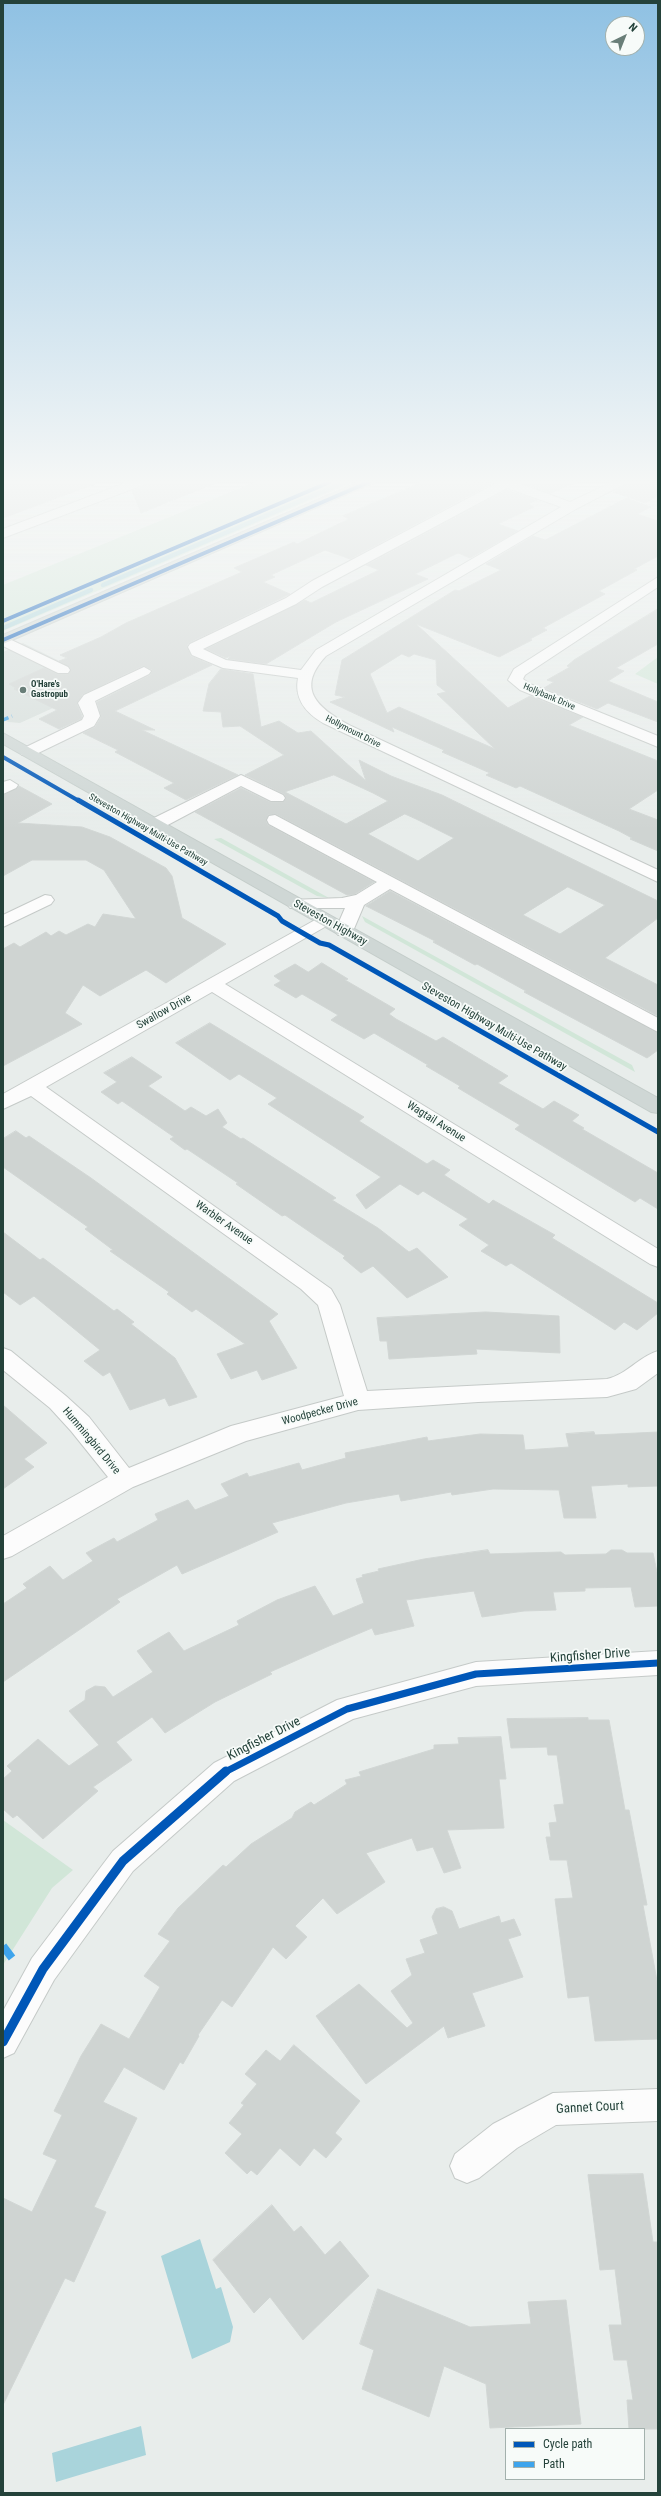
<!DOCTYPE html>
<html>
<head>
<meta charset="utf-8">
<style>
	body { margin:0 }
	#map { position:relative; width:661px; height:2496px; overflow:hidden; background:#e8edeb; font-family:"Roboto Condensed",sans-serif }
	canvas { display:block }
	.frame { position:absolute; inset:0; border:4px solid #24423a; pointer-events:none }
	.legend { position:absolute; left:505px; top:2428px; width:140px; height:52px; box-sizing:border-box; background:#f7fbf9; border:1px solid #a3b1ad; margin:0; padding:5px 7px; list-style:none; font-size:12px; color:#24423a }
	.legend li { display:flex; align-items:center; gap:8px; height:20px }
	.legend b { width:20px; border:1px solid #a3b1ad }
	.north { position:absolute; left:605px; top:16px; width:40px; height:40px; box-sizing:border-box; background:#f7fbf9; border:1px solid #a3b1ad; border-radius:50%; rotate:43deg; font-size:11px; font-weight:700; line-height:16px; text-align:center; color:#24423a }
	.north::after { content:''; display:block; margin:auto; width:14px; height:18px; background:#697e78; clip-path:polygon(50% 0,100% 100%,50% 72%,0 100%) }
</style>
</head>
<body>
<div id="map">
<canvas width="661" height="2496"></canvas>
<div class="frame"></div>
<ul class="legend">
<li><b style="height:5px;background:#0057b8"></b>Cycle path</li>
<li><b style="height:5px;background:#3ea4ec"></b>Path</li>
</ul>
<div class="north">N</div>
</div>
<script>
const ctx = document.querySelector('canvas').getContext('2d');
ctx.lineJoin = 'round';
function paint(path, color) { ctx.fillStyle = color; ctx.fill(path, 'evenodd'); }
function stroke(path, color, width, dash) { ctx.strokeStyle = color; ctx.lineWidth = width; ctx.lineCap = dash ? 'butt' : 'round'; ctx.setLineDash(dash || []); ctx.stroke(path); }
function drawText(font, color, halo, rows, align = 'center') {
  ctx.font = font + ' "Roboto Condensed",sans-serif'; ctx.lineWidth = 3.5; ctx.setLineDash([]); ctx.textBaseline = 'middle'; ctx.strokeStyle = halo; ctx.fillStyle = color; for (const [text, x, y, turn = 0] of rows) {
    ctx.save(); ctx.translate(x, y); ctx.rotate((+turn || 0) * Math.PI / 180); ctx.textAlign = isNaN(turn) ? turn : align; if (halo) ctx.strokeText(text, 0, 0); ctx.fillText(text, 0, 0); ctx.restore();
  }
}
paint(new Path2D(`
	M23 643 106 684 20 723 8 722 3 719V652Z`), '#d6dedb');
paint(new Path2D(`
	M255 482H354L3 631V585Z
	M658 657V684L635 674Z
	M221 838 329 898 317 896 214 839Z
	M362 916 632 1065 635 1072 365 922Z
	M3 1820 73 1870 52 1888 3 1965Z`), '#d1e6d8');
paint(new Path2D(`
	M200 2239 216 2289 221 2287 233 2327 230 2342 192 2359 161 2256Z
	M141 2426 146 2455 56 2482 52 2453Z`), '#a9d4db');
stroke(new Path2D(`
	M103 585 345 482
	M3 628 91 590`), '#a9d4db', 4.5);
const building = new Path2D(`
	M3 482H95V484L3 518Z
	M146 482H218L141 513 132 491 144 486Z
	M423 482 493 483 350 559 325 550 271 575 275 577 263 582 290 594 189 643 187 646 191 656 212 665 115 711 155 730H142L238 775 186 800 164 788 174 783 115 752 118 750 83 733 95 727 101 717 97 702 150 675 152 670 143 666 83 694 77 704 82 716 81 719 59 729 39 719 57 710 14 689 16 688 9 684 44 668 57 674H68L71 669 59 661 67 658 60 655 101 637 126 623 242 572 234 568 294 542 297 544 349 519 343 516Z
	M519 482H577L551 493Z
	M629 482H648L658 485V496L645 503 613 492Z
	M507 490 537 500 528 504 534 507 498 524 518 531 470 558 458 553 415 574 428 579 336 622 266 664 228 659 231 656 226 658 206 649 305 600 311 603 379 570 366 565Z
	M627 498 651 507 637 514 658 521V556L634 569 637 570 599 591 605 594 543 628 547 630 530 639 532 640 499 657 416 624 508 708 530 696 583 717 569 725 658 761V790L629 809 658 820V851L630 839 632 838 619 831 520 786 516 788 486 775 490 773 442 752 444 750 392 727 394 732 330 702 345 697 335 695 342 660 455 590 459 591 501 570 486 564 533 536 545 540ZM402 654 409 657 414 654 436 660 437 685 446 692 437 694 495 749 399 707 387 713 370 674Z
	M658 609V644L616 668 624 671 608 681 658 702V722L608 703 597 709 544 688 554 682 547 680 570 667 567 666 574 660Z
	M221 669 253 674 261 727 279 721 298 733 311 731 366 781 359 760 391 776 442 795 658 901V918L605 958 658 985V1016L276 814 268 815 266 821 268 825 374 882 355 894 347 895 195 812 241 788 270 802H283L286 799 284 794 245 775 284 755 240 726 223 727 221 712 203 711 209 684ZM334 775 373 793 388 801 346 824 285 792ZM405 814 416 819 454 838 418 861 368 834ZM568 887 605 905 560 934 523 915Z
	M19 786 52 804 18 823 82 827 110 837 166 868 172 876 182 918 226 944 166 983 146 970 100 996 83 985 65 1013 82 1024 3 1066V949L14 943 20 947 46 932 51 936 59 931 66 935 88 924 95 927 103 914 136 919 104 870 86 860H32L3 876V795Z
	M390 891 658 1033V1050L647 1058 524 992 526 991 477 964 475 965 433 942 435 941 366 906Z
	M322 963 348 979 345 980 395 1009 389 1014 396 1019 436 1041 443 1037 508 1076 498 1083 543 1109 554 1101 579 1115 572 1121 584 1128 582 1129 658 1173V1209L640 1198 635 1202 515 1129 520 1125 458 1088 460 1086 426 1066 428 1065 374 1033 364 1039 331 1020 338 1015 302 994 296 998 274 985 281 981 274 976 295 964 308 972Z
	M210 1023 364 1117 359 1121 427 1164 433 1160 450 1170 444 1175 489 1204 493 1200 555 1235 552 1238 658 1303V1313L637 1330 624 1322 615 1330 511 1263 506 1266 481 1251 489 1245 459 1225 468 1219 423 1191 418 1195 400 1184 366 1209 356 1195 381 1177 268 1104 277 1098 239 1074 230 1080 176 1043Z
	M132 1057 162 1077 148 1086 185 1111 191 1107 206 1116 218 1109 227 1123 222 1127 241 1139 243 1138 336 1198 332 1200 378 1228 409 1252 417 1248 448 1277 407 1298 373 1266 361 1273 343 1258 345 1256 285 1215 282 1216 236 1184 238 1183 187 1149 185 1150 170 1139 174 1137 122 1101 118 1104 101 1092 117 1082 104 1073Z
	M16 1131 26 1138 29 1136 91 1178 278 1314 269 1321 297 1368 262 1380 257 1370 231 1379 217 1354 245 1344 196 1309 192 1312 167 1294 169 1292 110 1251 113 1250 85 1229 88 1227 3 1167V1139Z
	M3 1232 40 1260 43 1258 114 1311 117 1309 134 1322 131 1324 175 1358 197 1397 169 1406 165 1398 130 1410 110 1372 103 1376 84 1361 100 1350 34 1296 20 1305 3 1292Z
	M486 1312 559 1316 560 1353 476 1349 477 1354 389 1359 387 1341H380L377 1318Z
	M3 1405 47 1443 24 1459 34 1467 3 1489Z
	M594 1432 595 1435 658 1432V1486L628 1487V1484L591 1486 596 1518H564L559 1490 493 1489 452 1495 451 1492 401 1501 399 1494 346 1503 272 1523 278 1532 182 1574 177 1565 117 1599 120 1602 3 1682V1604L27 1588 23 1584 50 1566 63 1580 93 1561 86 1553 114 1538 117 1542 158 1520 155 1514 188 1500 195 1510 229 1496 221 1484 247 1473 249 1477 299 1463 302 1470 346 1458 345 1453 427 1437 428 1441 480 1434 523 1435 525 1450 569 1447 566 1434Z
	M488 1550 490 1554 561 1552 565 1555 606 1554 611 1550H622L627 1553H653L658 1577V1606L635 1607 631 1587 585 1588V1591L553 1592 556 1610 524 1611 482 1617 474 1591 406 1600 414 1626 375 1635 372 1628 329 1646 270 1672 272 1674 215 1702 165 1733 152 1717 116 1742 132 1760 93 1787 98 1791 43 1839 17 1815 13 1818 3 1809V1779L12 1771 7 1766 38 1739 69 1766 99 1745 69 1711 85 1700 86 1691 95 1686 105 1687 113 1697 153 1672 137 1651 169 1632 184 1651 239 1625 237 1621 277 1600 315 1586 333 1616 364 1603 356 1579 363 1577 362 1575 379 1571 378 1569 424 1559Z
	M588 1718V1720H609L625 1810H629L647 1905H643L658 1986V2039L595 2041 589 1996 568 1998 555 1899 573 1898 567 1860H550L546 1837H551L549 1823 557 1822 554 1805 564 1804 557 1755H548L547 1747 511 1748 507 1719Z
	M501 1737 506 1779H499L504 1828 447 1830 461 1868 444 1873 433 1847 417 1851 412 1838 366 1853 385 1882 337 1914 323 1898 295 1926 307 1937 286 1959 273 1947 232 2007 222 2000 198 2035 199 2036 183 2064 180 2062 164 2090 124 2067 103 2102 137 2118 94 2207 106 2212 74 2282 65 2278 3 2405V2198L32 2212 57 2160 43 2154 62 2115 54 2111 81 2056 101 2024 129 2039 160 1987 144 1976 170 1941 158 1934 178 1908 223 1865 226 1867 251 1844 292 1818 295 1812 311 1802 314 1805 347 1784 345 1780 361 1776 359 1772 434 1749V1745L459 1744 458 1738Z
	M444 1907 452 1911 459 1929 499 1916 501 1923 514 1919 521 1935 508 1939 523 1977 472 1993 485 2026 448 2038 444 2026 366 2084 316 2016 359 1984 407 2028 413 2023 391 1991 412 1975 406 1959 425 1953 420 1940 438 1934 432 1917 436 1909Z
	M294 2045 360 2101 335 2133 342 2139 326 2158 314 2148 300 2166 280 2148 257 2175 251 2170 247 2174 225 2153 242 2134 229 2123 244 2105 241 2103 257 2084 245 2074 266 2050 280 2061Z
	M643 2174 653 2242H658V2429H629L627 2400H633L627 2360H614L609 2325H622L615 2269 600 2270 588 2175Z
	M272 2205 294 2232 301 2226 325 2255 340 2241 369 2276 303 2340 270 2297 254 2313 213 2260Z
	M378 2289 470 2327 531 2324 528 2302 566 2300 581 2424 490 2428 486 2384 444 2366 429 2417 362 2389 374 2350 360 2344Z`);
paint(building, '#cfd4d2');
stroke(building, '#d1d6d4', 1);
const minor = new Path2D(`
	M128 482H145L143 485 3 538V529Z
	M494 482H515L570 502 612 482H628L576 509 326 656C295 689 318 708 349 725L658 870V882L323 723C306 713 294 699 298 678L223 668 192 655 188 647 190 644 286 598 312 581 495 484ZM507 488 561 507 316 650 301 670 226 660 203 649 296 604 322 587Z
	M658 577V587L525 675 523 679 530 684 658 736V747L520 690 508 680 514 669Z
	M3 636 68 667 70 670 68 673H58L3 646Z
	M144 667 151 671 149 674 95 701 100 716 94 726 34 755H22L20 752 22 749 82 720 84 716 78 703 84 695Z
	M241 775 283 795 285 798 283 801H271L241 786 162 828H150L148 824 150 820Z
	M10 780 18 785 16 788 3 794V782Z
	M275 815 658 1018V1032L390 889 364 905 353 931 350 935H338L335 931 345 908H290L287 904 290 900 342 898 356 895 377 882 269 824 267 820 269 816Z
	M45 895 51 896 54 900 51 904 3 927V915Z
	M324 915 330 916 333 920 330 924 225 984 658 1249V1267L650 1264 212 992 46 1087 331 1289 340 1305 367 1391 607 1379C628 1374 638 1357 658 1351V1373L636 1389 607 1397 478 1402 358 1410 246 1441 133 1487 12 1556 3 1559V1536L108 1477 71 1431 50 1408 3 1370V1348L11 1351 66 1396 89 1417 129 1468 231 1426 344 1396 318 1305 301 1289 31 1096 3 1109V1094Z
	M658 1651V1675L476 1686 353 1719 234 1781 133 1871 54 1980 14 2053 3 2058V2011L32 1958 113 1851 214 1763 337 1700 476 1662Z
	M658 2089V2121L556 2125 517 2148 479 2178 467 2183 455 2178 450 2166 455 2154 493 2124 553 2093Z`);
const major = new Path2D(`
	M359 482H375L3 644V635Z
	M3 733 658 1098V1113L651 1112 3 744Z`);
stroke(minor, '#c5cac8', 2);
stroke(major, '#c3ccc9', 2);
paint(minor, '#fcfcfc');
paint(major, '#cfd7d5');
stroke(new Path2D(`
	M3 720 12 716`), '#3ea4ec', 3.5, [6, 3.5]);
stroke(new Path2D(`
	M3 1946 12 1958`), '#3ea4ec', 8, [15, 8]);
stroke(new Path2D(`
	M3 621 330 482
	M3 640 369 482
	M3 757 79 801`), '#0057b8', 4);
stroke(new Path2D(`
	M78 800 278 916 282 921 320 943 329 945 658 1132`), '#0057b8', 5);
stroke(new Path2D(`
	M225 1772 347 1709 476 1674 658 1663`), '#0057b8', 7);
stroke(new Path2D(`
	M3 2042 43 1969 123 1861 226 1771`), '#0057b8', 9);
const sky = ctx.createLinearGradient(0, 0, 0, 831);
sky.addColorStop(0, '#8fc1e3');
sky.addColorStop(0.58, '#f5f7f6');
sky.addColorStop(1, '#f5f7f600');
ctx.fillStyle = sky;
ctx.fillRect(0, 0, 661, 831);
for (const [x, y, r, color] of [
	[23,690,4,"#697e78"]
]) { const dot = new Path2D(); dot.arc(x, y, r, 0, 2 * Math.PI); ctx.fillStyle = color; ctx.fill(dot); stroke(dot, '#f7fbf9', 1.5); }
drawText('bold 9px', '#24423a', '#f7fbf9', [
	["O'Hare's",31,685],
	["Gastropub",31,695]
], 'left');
drawText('9px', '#24423a', '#f7fbf9', [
	["Hollybank Drive",549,697,23],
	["Hollymount Drive",353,732,27],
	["Steveston Highway Multi-Use Pathway",148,830,30]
]);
drawText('11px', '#24423a', '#f7fbf9', [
	["Steveston Highway",330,923,29],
	["Swallow Drive",164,1012,-29],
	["Steveston Highway Multi-Use Pathway",494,1027,30],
	["Wagtail Avenue",436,1122,32],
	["Warbler Avenue",224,1223,35],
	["Woodpecker Drive",320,1412,-15],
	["Hummingbird Drive",91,1441,50]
]);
drawText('13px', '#24423a', '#f7fbf9', [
	["Kingfisher Drive",590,1656,-4],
	["Kingfisher Drive",264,1739,-27],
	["Gannet Court",590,2108,-3]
]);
</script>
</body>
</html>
